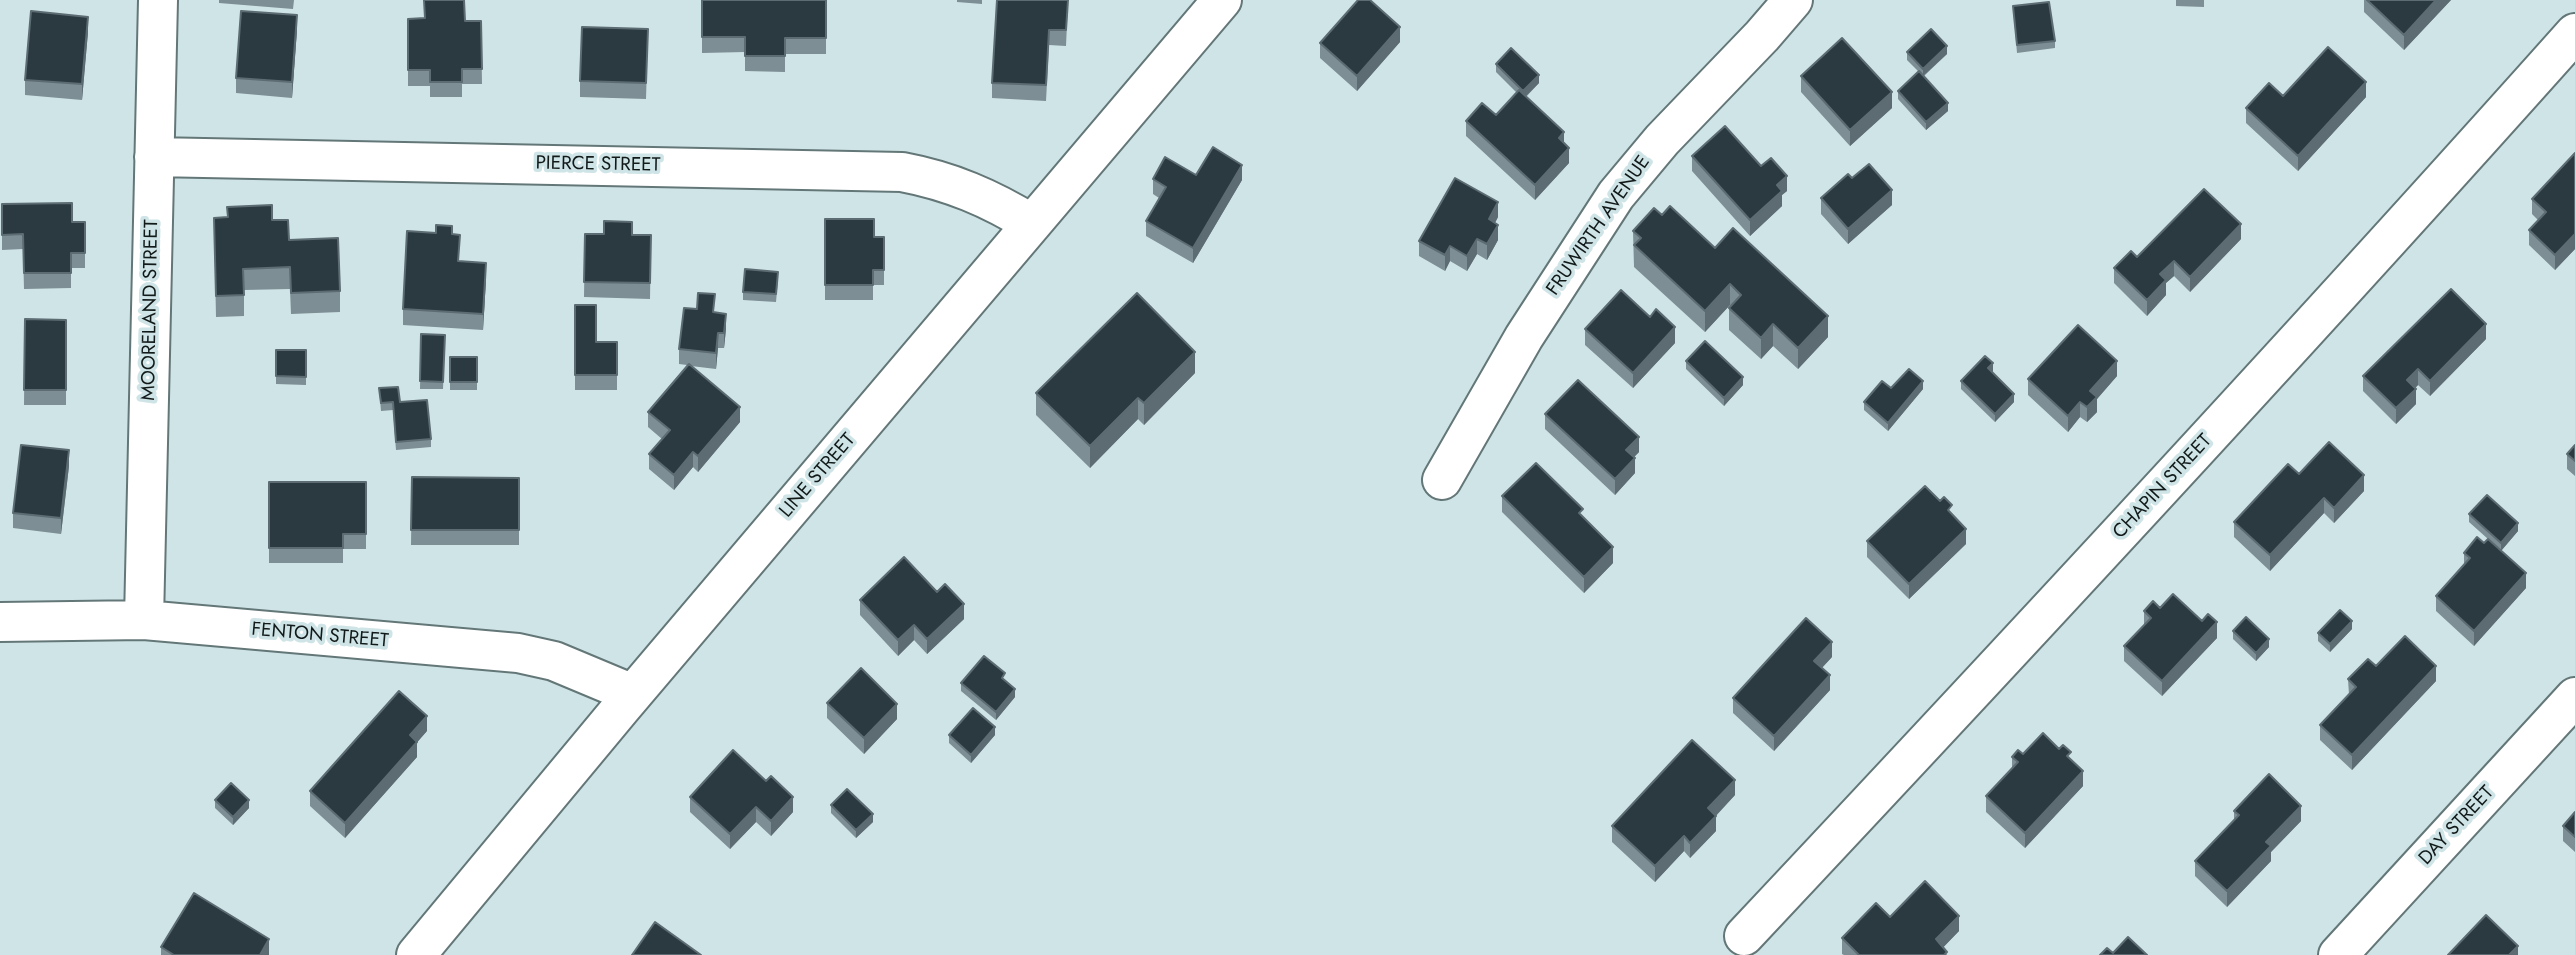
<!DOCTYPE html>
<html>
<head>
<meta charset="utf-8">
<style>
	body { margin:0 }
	canvas { display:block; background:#cfe4e6 }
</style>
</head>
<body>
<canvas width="2575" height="955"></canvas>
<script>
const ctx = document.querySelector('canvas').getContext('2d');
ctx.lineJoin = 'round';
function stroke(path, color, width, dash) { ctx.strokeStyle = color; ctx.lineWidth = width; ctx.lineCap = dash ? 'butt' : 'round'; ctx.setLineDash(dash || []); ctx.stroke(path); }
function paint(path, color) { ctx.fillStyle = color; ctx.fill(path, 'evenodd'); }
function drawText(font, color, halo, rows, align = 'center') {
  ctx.font = font + ' Jost,sans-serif'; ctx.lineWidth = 7; ctx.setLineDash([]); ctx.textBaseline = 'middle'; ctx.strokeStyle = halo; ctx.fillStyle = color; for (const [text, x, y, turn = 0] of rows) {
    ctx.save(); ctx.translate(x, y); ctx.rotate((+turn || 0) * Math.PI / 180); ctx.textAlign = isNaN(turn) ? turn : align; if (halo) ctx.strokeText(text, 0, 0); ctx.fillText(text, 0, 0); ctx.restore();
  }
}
const street = new Path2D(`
	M154 157 902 172C950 181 990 198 1032 224
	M1442 480 1524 337 1616 195 1662 140 1762 36 1793 0
	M144 620 158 0
	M0 622 144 620 518 653 554 661 633 694
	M1744 936C2024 638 2303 338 2575 33
	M416 955 622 707 1222 0
	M2338 955 2575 697`);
stroke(street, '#647778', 42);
stroke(street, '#fff', 38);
paint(new Path2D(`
	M219 0H294L293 9 219 3Z
	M702 0H826V54H785V72L745 71V52L702 53Z
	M957 0H982V4L957 2Z
	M1068 0 1066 46 1049 45 1046 101 992 98V83Z
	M2176 0H2204V7L2176 6Z
	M2364 0H2451L2404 50 2364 12Z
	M2013 6 2055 41V48L2017 53Z
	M408 19 481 21 482 84H462V97H430V86H408Z
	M648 29 646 99 580 97V81Z
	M297 30 292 98 236 93V78Z
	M88 32 82 100 25 95V80Z
	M1400 42 1357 91 1320 58V43Z
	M1907 52 1947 54 1924 76 1948 111 1926 130 1898 99V91L1919 72 1907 60Z
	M1496 64 1539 83 1526 97 1564 143 1569 163 1535 200 1466 136V121L1496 115 1517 93 1496 72Z
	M1801 76 1892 108 1850 146 1801 92Z
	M2283 96 2366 97 2298 171 2246 123V108Z
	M2575 153V249L2555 270 2529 245V230L2538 220 2532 214V199Z
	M1692 156 1761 166 1787 191 1782 195V206L1750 236 1692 171Z
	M1196 175 1242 180 1193 263 1146 236V221L1159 198 1153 194V179Z
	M1852 178 1892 205 1848 244 1821 214V198Z
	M2 204 72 222H85V268H71V288L24 289 23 249 2 250Z
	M227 207 272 220 289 240 340 291V312L291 314 290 289 244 290V316L216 317 214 218 227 217Z
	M1662 215 1715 248 1828 337 1798 369 1773 346 1761 359 1729 330V308L1731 306 1730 305 1705 332 1634 267 1633 231Z
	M1498 217 1495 223 1498 240 1487 260 1477 254 1467 271 1450 261 1445 271 1419 256V241Z
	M825 219 874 237H884V285H873V300H825Z
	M452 234 459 261 486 278 483 330 403 325V309Z
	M585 234 651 235 650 299 584 297Z
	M2241 239 2190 292 2174 276 2166 283V295L2147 316 2114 283V268L2137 257Z
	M778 280 776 302 743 300V292Z
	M575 305 596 342H617V390H575Z
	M714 312 726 329 724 348H718L716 369 691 366 740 422 698 472 693 467 674 490 649 469V454L662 439 648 427V412L687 365 679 364V349Z
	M25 319 66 320V405H24Z
	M1585 329 1675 343 1633 388 1585 345Z
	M421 334 445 335 443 389H420Z
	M2486 339 2430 396 2418 385 2415 388 2416 404 2396 424 2363 391V376Z
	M276 350H306V385L276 384Z
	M450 357H477V390H450Z
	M1686 361 1743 385 1724 406 1686 369Z
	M1993 371 1992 372 2014 402 1995 422 1961 389V381Z
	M1195 373 1144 425 1138 419 1090 468 1036 415V393Z
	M2117 376 2097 399V412L2087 422 2080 417 2068 432 2028 395V379Z
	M379 388 400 402 431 439V447L396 450 393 410 381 411Z
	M1891 388 1923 389 1888 431 1864 410V402Z
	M1545 414 1639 452 1634 457 1635 473 1615 495 1545 429Z
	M2575 445V476L2567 469V454Z
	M69 466 61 534 13 528V513Z
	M2299 474 2364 491 2334 523 2324 513 2270 571 2234 537V522Z
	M412 477 519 478V545H411Z
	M269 482H366V549H343V563H269Z
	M1502 496 1583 517 1613 563 1584 593 1502 512Z
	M1952 514 1966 544 1909 599 1867 557V541Z
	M2469 514 2518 531 2501 551 2526 588 2474 646 2436 611V596L2464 565V553L2484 543 2488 539 2469 522Z
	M937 592 964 619 927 654 914 640 898 656 860 615V600Z
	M2160 608 2217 638 2162 696 2124 661V646L2144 626V611Z
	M2352 629 2330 652 2318 641V633Z
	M2233 631 2269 647 2256 661 2233 639Z
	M1832 657 1822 668 1830 690 1774 751 1733 713V698Z
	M2376 666 2436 681 2352 770 2320 740V725L2349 695 2348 679Z
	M1005 681 1015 697 996 720 961 691V683Z
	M827 703 897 719 864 754 827 718Z
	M427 731 417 742V757L345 838 310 806V791Z
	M949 735H995L971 763 949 743Z
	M2023 754 2071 759 2083 786 2025 848 1986 812V796L2012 768V757Z
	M1735 795 1716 816V831L1690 858 1684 851 1655 882 1612 842V826Z
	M690 797 793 812 771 836 756 822 730 849 690 812Z
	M215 800 249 808 233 825 215 808Z
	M831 805 873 822 856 838 831 813Z
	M2234 811 2301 821 2271 852V861L2227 907 2195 876V861L2234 820Z
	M2575 812V852L2563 841V826Z
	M1890 917 1959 931 1943 947 1947 955H1844L1842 954V938Z
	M161 947 269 955H161Z`), '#7d8e94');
paint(new Path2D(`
	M2436 0H2451L2404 50V35Z
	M297 15V30L292 98V82Z
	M88 17V32L82 100V84Z
	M1400 27V42L1357 91V76Z
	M1947 46V54L1923 76V69Z
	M1539 75V83L1523 99V91Z
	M2366 82V97L2298 171V156Z
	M1892 92V108L1850 146V130Z
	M1948 103V111L1926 130V122Z
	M1564 132V148L1559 138Z
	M1569 148V163L1535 200V185Z
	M1242 165V180L1193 263V248Z
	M1787 176V191L1782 195V206L1750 236V220L1777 185Z
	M1892 190V205L1848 244V229Z
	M1498 202V217L1489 234V219Z
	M2241 224V239L2190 292V277Z
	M1498 225V240L1487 260V244Z
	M2575 234V249L2555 270V255Z
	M1477 239V254L1467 271V256Z
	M1450 246V261L1445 271V255Z
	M2174 261V276L2166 283V295L2147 316V300L2160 274Z
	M486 263V278L483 330V314Z
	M1730 284V305L1705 332V311Z
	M726 314V329L724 348V333Z
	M1828 316V337L1798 369V348Z
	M1773 324V346L1761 359V338Z
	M2486 324V339L2430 396V381Z
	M1675 327V343L1633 388V373Z
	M718 333V348L716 369V353Z
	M1195 352V373L1144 425V403Z
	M2117 361V376L2097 399V412L2087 422V407L2090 391Z
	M1993 363V371L1988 376V368Z
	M2418 369V385L2407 396V380Z
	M1743 377V385L1724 406V398Z
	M1923 381V389L1888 431V423Z
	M2416 389V404L2396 424V408Z
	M2014 394V402L1995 422V414Z
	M1138 398V419L1090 468V446Z
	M2080 402V417L2068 432V416Z
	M740 407V422L698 472V456Z
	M1639 437V452L1626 465V450Z
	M69 450V466L61 534V518Z
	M693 452V467L674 490V475Z
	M1635 458V473L1615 495V479Z
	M2364 475V491L2334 523V508Z
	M2324 498V513L2270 571V555Z
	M2518 523V531L2501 551V543Z
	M1966 529V544L1909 599V584Z
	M1613 547V563L1584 593V577Z
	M2526 573V588L2474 646V631Z
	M964 604V619L927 654V639Z
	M2352 621V629L2330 652V644Z
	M2217 622V638L2162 696V681Z
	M914 625V640L898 656V640Z
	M2269 639V647L2256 661V653Z
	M1832 642V657L1814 676V661Z
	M2436 666V681L2352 770V755Z
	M1830 675V690L1774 751V736Z
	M1015 689V697L996 720V712Z
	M897 704V719L864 754V738Z
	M427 716V731L414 746 417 742V757L345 838V823L410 735Z
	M995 727V735L971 763V755Z
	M2083 771V786L2025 848V833Z
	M1735 780V795L1708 824V808Z
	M793 797V812L771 836V821Z
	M249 800V808L233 825V817Z
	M2301 806V821L2271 852V861L2227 907V891L2266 842Z
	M756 807V822L730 849V834Z
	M873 814V822L856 838V830Z
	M1716 816V831L1690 858V843Z
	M1684 836V851L1655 882V866Z
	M1959 916V931L1936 955V939Z
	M269 939V955H260Z
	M2518 946V955H2509Z`), '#5c6c72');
const building = new Path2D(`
	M424 0H464L465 21H481L482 69H462V82H430V70H408V19L425 18Z
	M702 0H826V38H785V56H745V37H702Z
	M997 0H1068L1066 30H1049L1046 85 992 83Z
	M1358 0H1370L1400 27 1357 76 1320 43Z
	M2367 0H2436L2404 35Z
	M2049 2 2055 41 2017 45 2013 6Z
	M31 11 88 17 82 84 25 80Z
	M241 11 297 15 292 82 236 78Z
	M582 27 648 29 646 83 580 81Z
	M1931 29 1947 46 1923 69 1907 52Z
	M1842 38 1892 92 1850 130 1801 76Z
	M2328 47 2366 82 2298 156 2246 108 2269 83 2283 96Z
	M1511 48 1539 75 1523 91 1496 64Z
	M1919 71 1948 103 1926 122 1898 91Z
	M1519 90 1564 132 1559 138 1569 148 1535 185 1466 121 1482 103 1496 115Z
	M1725 126 1761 166 1771 158 1787 176 1777 185 1782 191 1750 220 1692 156Z
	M1213 147 1242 165 1193 248 1146 221 1166 187 1153 179 1165 157 1196 175Z
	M2575 153V234L2555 255 2529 230 2546 212 2532 199Z
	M1869 164 1892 190 1848 229 1821 198 1848 174 1852 178Z
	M1455 178 1498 202 1489 219 1498 225 1487 244 1477 239 1467 256 1450 246 1445 255 1419 241Z
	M2204 189 2241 224 2190 277 2174 261 2160 274 2166 280 2147 300 2114 268 2131 251 2137 257Z
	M72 203V222H85V253H71V273H24L23 234 2 235V204Z
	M272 205V220H288L289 240 338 238 340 291 291 293 290 267 243 269 244 295 216 296 214 218 228 217 227 207Z
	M1670 206 1715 248 1733 228 1828 316 1798 348 1773 324 1761 338 1729 308 1741 295 1730 284 1705 311 1634 245 1641 238 1633 231 1654 208 1662 215Z
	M825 219H874V237H884V270H873V285H825Z
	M604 221 632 222V235H651L650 283 584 282 585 234H604Z
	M436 225 452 226V234L460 235 458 261 486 263 483 314 403 309 407 231 436 233Z
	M745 269 778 272 776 294 743 292Z
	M2451 289 2486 324 2430 381 2418 369 2407 380 2416 389 2396 408 2363 376Z
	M1621 290 1650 317 1656 309 1675 327 1633 373 1585 329Z
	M698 293 715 294 713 312 726 314 724 333H718L716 353 679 349 684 308 697 309Z
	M1137 293 1195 352 1144 403 1138 398 1090 446 1036 393Z
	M575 305H596V342H617V375H575Z
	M25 319 66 320V390H24Z
	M2078 325 2117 361 2090 391 2097 397 2087 407 2080 402 2068 416 2028 379Z
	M421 334 445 335 443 382 420 381Z
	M1705 341 1743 377 1724 398 1686 361Z
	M276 350H306V377L276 376Z
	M1985 356 1993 363 1988 368 2014 394 1995 414 1961 381Z
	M450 357H477V382H450Z
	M689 364 740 407 698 456 693 452 674 475 649 454 670 430 648 412Z
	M1909 369 1923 381 1888 423 1864 402 1882 381 1891 388Z
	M1578 380 1639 437 1626 450 1635 458 1615 479 1545 414Z
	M398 387 400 402 427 400 431 439 396 442 393 402 381 403 379 388Z
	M2329 442 2364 475 2334 508 2324 498 2270 555 2234 522 2288 464 2299 474Z
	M21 445 69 450 61 518 13 513Z
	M2575 445V461L2567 454Z
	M1536 463 1583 509 1579 513 1613 547 1584 577 1502 496Z
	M412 477 519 478V530H411Z
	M269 482H366V534H343V548H269Z
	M1925 486 1940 501 1944 497 1952 505 1948 510 1966 529 1909 584 1867 541Z
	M2487 495 2518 523 2501 543 2469 514Z
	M2477 537 2484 543 2488 539 2526 573 2474 631 2436 596 2470 558 2464 553Z
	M904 557 937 592 945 584 964 604 927 639 914 625 898 640 860 600Z
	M2173 594 2202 621 2208 614 2217 622 2162 681 2124 646 2151 618 2144 611 2153 601 2160 608Z
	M2340 610 2352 621 2330 644 2318 633Z
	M2246 617 2269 639 2256 653 2233 631Z
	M1806 618 1832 642 1814 661 1830 675 1774 736 1733 698Z
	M2405 636 2436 666 2352 755 2320 725 2356 687 2348 679 2368 659 2376 666Z
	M984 656 1005 673 1002 678 1015 689 996 712 961 683Z
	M861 668 897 704 864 738 827 703Z
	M399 691 427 716 410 735 417 742 345 823 310 791Z
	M973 708 995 727 971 755 949 735Z
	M2043 733 2059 749 2063 745 2071 752 2067 756 2083 771 2025 833 1986 796 2018 762 2012 757 2018 750 2023 754Z
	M1692 740 1735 780 1708 808 1716 816 1690 843 1684 836 1655 866 1612 826Z
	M733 750 766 781 771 776 793 797 771 821 756 807 730 834 690 797Z
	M2269 774 2301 806 2266 842 2271 846 2227 891 2195 861 2239 815 2234 811Z
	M231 783 249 800 233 817 215 800Z
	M847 789 873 814 856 830 831 805Z
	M2575 812V837L2563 826Z
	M1925 881 1959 916 1936 939 1947 952 1944 955H1859L1842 938 1876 903 1890 917Z
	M194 893 269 939 260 955H174L161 947Z
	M2486 915 2518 946 2509 955H2448Z
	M655 922 701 955H632Z
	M2128 937 2147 955H2100L2107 948 2113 953Z`);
paint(building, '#2b3941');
stroke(building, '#5c6c72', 2);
drawText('19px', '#111919', '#cfe4e6', [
	["PIERCE STREET",598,165,1],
	["FRUWIRTH AVENUE",1599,226,-55],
	["MOORELAND STREET",151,310,-89],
	["LINE STREET",818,476,-49],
	["CHAPIN STREET",2163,487,-47],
	["FENTON STREET",320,636,5],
	["DAY STREET",2457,826,-47]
]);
</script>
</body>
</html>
